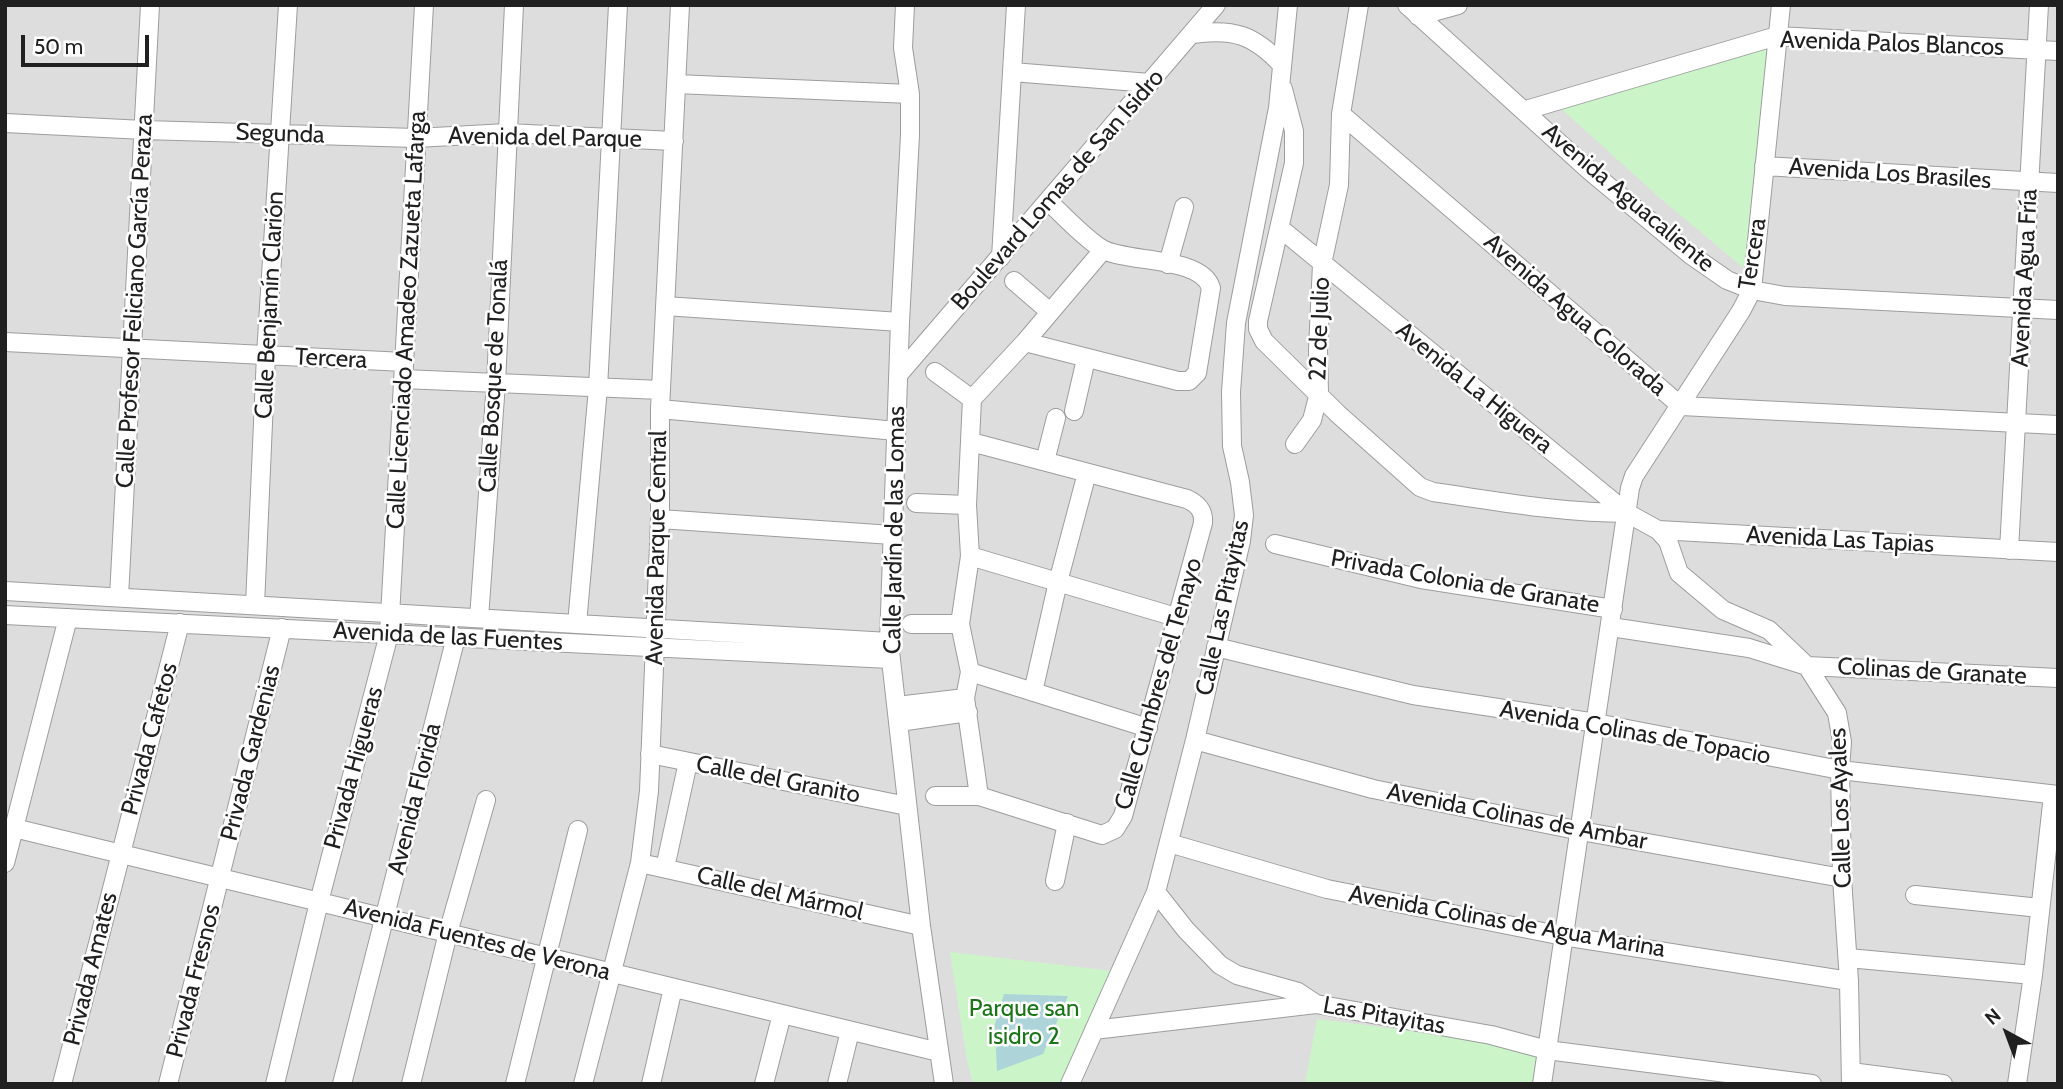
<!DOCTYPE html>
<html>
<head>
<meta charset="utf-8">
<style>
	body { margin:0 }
	#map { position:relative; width:2063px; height:1089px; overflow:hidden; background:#efebe7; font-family:Cabin,sans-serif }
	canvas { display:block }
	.frame { position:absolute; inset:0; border:7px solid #202020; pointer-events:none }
	.north { position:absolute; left:1972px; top:998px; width:70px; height:70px; -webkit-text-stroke:5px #fff; paint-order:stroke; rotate:319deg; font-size:19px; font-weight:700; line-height:28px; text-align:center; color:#202020 }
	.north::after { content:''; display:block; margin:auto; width:24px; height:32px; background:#202020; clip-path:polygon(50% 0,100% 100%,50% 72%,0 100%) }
	.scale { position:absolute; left:21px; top:35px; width:128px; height:32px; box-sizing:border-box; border:4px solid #202020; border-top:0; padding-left:9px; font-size:21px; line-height:24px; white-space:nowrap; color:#202020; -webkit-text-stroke:5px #fff; paint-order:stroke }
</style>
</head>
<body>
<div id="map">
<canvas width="2063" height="1089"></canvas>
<div class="frame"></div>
<div class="north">N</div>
<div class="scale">50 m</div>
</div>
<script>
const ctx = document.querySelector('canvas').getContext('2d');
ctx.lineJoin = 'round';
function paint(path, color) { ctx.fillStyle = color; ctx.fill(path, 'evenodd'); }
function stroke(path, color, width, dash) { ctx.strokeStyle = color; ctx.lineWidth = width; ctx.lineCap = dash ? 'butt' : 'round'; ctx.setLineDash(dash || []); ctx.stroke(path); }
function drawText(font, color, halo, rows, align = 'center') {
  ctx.font = font + ' Cabin,sans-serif'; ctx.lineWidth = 5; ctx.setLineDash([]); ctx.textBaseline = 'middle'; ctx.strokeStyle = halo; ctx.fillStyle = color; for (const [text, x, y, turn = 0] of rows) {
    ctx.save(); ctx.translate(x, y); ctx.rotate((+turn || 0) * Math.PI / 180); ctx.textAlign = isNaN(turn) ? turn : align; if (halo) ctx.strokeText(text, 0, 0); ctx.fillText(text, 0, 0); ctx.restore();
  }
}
paint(new Path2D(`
	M5 5H2058V1084H5Z`), '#dedddd');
paint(new Path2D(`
	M1768 43 1746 270 1660 198 1557 105Z
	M950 952 1121 972 1066 1084H973L967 1060Z
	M1317 1019 1540 1047 1533 1084H1305Z`), '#cbf5c9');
paint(new Path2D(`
	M1004 994 1068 996 1043 1054 997 1071 995 1024Z`), '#acd4d9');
const minor = new Path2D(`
	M905 5 903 48 910 94V135L900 322 889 642 921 926 944 1084
	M1407 5 1590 171 1691 255 1727 280 1752 290 1785 296 2058 310
	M1418 16 1458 5
	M1192 34C1234 28 1254 35 1282 65
	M1012 72 1150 83
	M676 84 910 94
	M1283 89 1294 131V163L1258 321V329L1264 341 1338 414 1420 487 1433 492C1497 501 1561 513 1627 513
	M1526 110 1777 36 2058 51
	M1341 114 1681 406 2058 425
	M5 123 144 130 416 138 507 133 674 141
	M1764 166 2058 183
	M1281 229 1627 513 1658 530 2058 552
	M1001 257 1016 5
	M1168 264 1184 207
	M1014 281 1050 312
	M665 306 900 322
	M5 342 404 362
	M1025 342 1178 381H1189L1197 373 1211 288C1202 256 1126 263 1102 249 1084 238 1064 216 1048 201
	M935 372 972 399
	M899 374 1216 5
	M403 379 661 390
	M660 409 896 431
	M1074 411 1086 359
	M1295 444 1312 420 1319 393 1318 350 1322 264 1339 185 1341 114 1359 5
	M1045 461 1056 418
	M916 503 967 505
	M660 519 892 535
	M1658 530 1668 541 1679 573 1723 610 1769 630 1807 666 1837 713 1842 742 1840 770 1842 878 1849 981 1851 1084
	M1275 544 1421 579 1613 609
	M2009 550 2039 5
	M970 556 1179 618
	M5 591 889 642
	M119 597 150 5
	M255 605 266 355 288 5
	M5 615 890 659
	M479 618 496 383 514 5
	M577 624 598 388 618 5
	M911 624H960
	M1611 627 1749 648 1807 666 2058 678
	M1216 647 1413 695 1596 723 1840 770 2058 795
	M970 672 1148 728
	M1033 692 1058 582 1087 473
	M897 706 965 698
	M899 722 968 712
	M1195 740 1373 789 1581 831 1842 878
	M650 754 907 806
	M935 796H979L1102 835 1115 829 1123 816 1203 523C1204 511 1198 504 1187 499L971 442
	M979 796 965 698 970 672 960 624 970 556 967 505 972 399 1025 342 1103 250
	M14 828 939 1052
	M1169 843 1327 889 1563 936 1849 981
	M5 863 68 618
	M640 863 921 926
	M665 868 688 762
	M1055 881 1067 823
	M1156 892 1186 930 1220 965 1237 975 1298 992 1316 1004
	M1915 895 2040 908
	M1848 958 2033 975
	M1094 1030 1316 1004 1491 1035 1547 1050 1812 1084
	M1851 1072 1943 1084
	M62 1084 180 623
	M168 1084 282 628
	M275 1084 319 902 389 634 424 5
	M342 1084 456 637
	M411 1084 448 933 486 800
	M515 1084 578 830
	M583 1084 640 863 649 791 660 519V409L680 5
	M651 1084 673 988
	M764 1084 782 1014
	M837 1084 850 1031
	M1070 1084 1156 892 1195 740 1241 541 1244 515 1240 482 1232 446 1231 392 1236 323 1278 108 1288 5
	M1542 1084 1630 488 1634 476 1741 311 1752 290 1781 5
	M2017 1084 2033 975 2053 795`);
stroke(minor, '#9d9d9d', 20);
stroke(minor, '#fff', 18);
drawText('24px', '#202020', '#fff', [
	["Avenida Palos Blancos",1892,44,2],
	["Segunda",280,134,2],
	["Avenida del Parque",545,138,1],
	["Avenida Los Brasiles",1890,174,4],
	["Boulevard Lomas de San Isidro",1058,190,-49],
	["Avenida Aguacaliente",1628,198,40],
	["Tercera",1753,254,-81],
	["Avenida Agua Fría",2025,278,-87],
	["Calle Profesor Feliciano García Peraza",135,301,-87],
	["Calle Benjamín Clarión",270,305,-87],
	["Avenida Agua Colorada",1575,315,41],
	["Calle Licenciado Amadeo Zazueta Lafarga",407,320,-87],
	["22 de Julio",1320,329,-88],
	["Tercera",331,359,3],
	["Calle Bosque de Tonalá",494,376,-87],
	["Avenida La Higuera",1474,388,39],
	["Calle Jardín de las Lomas",895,530,-89],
	["Avenida Las Tapias",1840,540,3],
	["Avenida Parque Central",657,548,-89],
	["Privada Colonia de Granate",1465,582,10],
	["Calle Las Pitayitas",1223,608,-78],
	["Avenida de las Fuentes",448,637,3],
	["Colinas de Granate",1932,672,3],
	["Calle Cumbres del Tenayo",1159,684,-74],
	["Avenida Colinas de Topacio",1635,733,10],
	["Privada Cafetos",150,739,-75],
	["Privada Gardenias",251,753,-76],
	["Privada Higueras",354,768,-75],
	["Calle del Granito",778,780,11],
	["Avenida Florida",415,799,-76],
	["Calle Los Ayales",1841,808,-92],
	["Avenida Colinas de Ambar",1517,817,11],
	["Calle del Mármol",780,894,13],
	["Avenida Colinas de Agua Marina",1507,922,10],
	["Avenida Fuentes de Verona",477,940,14],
	["Privada Amates",91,969,-76],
	["Privada Fresnos",194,981,-76],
	["Las Pitayitas",1384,1016,10]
]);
drawText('24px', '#1a7516', '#fff', [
	["Parque san",1024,1009],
	["isidro 2",1024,1037]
]);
</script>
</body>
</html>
